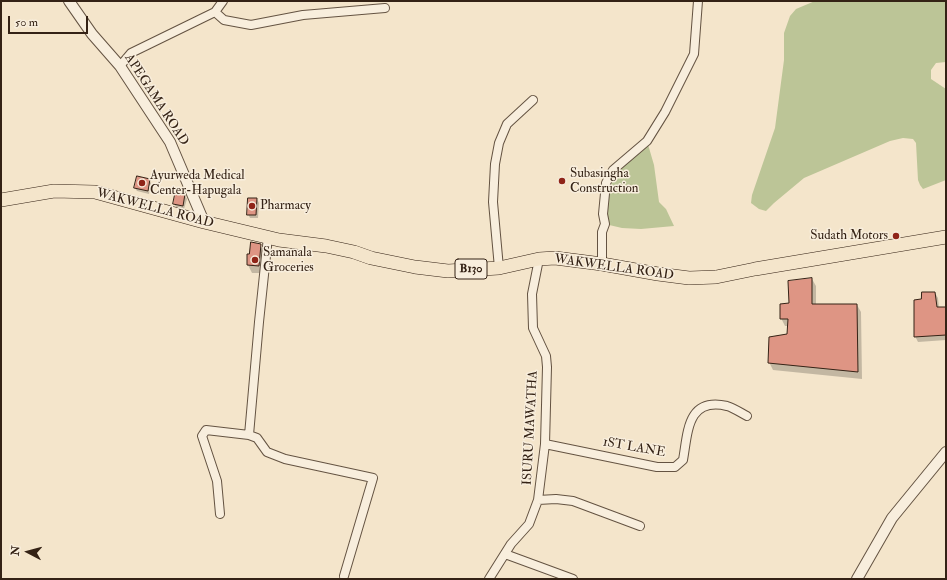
<!DOCTYPE html>
<html>
<head>
<meta charset="utf-8">
<style>
	body { margin:0 }
	#map { position:relative; width:947px; height:580px; overflow:hidden; background:#f4e5cb; font-family:"IM FELL Double Pica",serif }
	canvas { display:block }
	.frame { position:absolute; inset:0; border:2px solid #342215; pointer-events:none }
	.north { position:absolute; left:8px; top:532px; width:40px; height:40px; -webkit-text-stroke:3px #f8eedd; paint-order:stroke; rotate:276deg; font-size:11px; font-weight:700; line-height:16px; text-align:center; color:#342215 }
	.north::after { content:''; display:block; margin:auto; width:14px; height:18px; background:#342215; clip-path:polygon(50% 0,100% 100%,50% 72%,0 100%) }
	.scale { position:absolute; left:8px; top:16px; width:80px; height:18px; box-sizing:border-box; border:2px solid #342215; border-top:0; padding-left:5px; font-size:12px; line-height:14px; white-space:nowrap; color:#342215; -webkit-text-stroke:3px #f8eedd; paint-order:stroke }
</style>
</head>
<body>
<div id="map">
<canvas width="947" height="580"></canvas>
<div class="frame"></div>
<div class="north">N</div>
<div class="scale">50 m</div>
</div>
<script>
const ctx = document.querySelector('canvas').getContext('2d');
ctx.lineJoin = 'round';
function paint(path, color) { ctx.fillStyle = color; ctx.fill(path, 'evenodd'); }
function stroke(path, color, width, dash) { ctx.strokeStyle = color; ctx.lineWidth = width; ctx.lineCap = dash ? 'butt' : 'round'; ctx.setLineDash(dash || []); ctx.stroke(path); }
function drawText(font, color, halo, rows, align = 'center') {
  ctx.font = font + ' "IM FELL Double Pica",serif'; ctx.lineWidth = 3; ctx.setLineDash([]); ctx.textBaseline = 'middle'; ctx.strokeStyle = halo; ctx.fillStyle = color; for (const [text, x, y, turn = 0] of rows) {
    ctx.save(); ctx.translate(x, y); ctx.rotate((+turn || 0) * Math.PI / 180); ctx.textAlign = isNaN(turn) ? turn : align; if (halo) ctx.strokeText(text, 0, 0); ctx.fillText(text, 0, 0); ctx.restore();
  }
}
paint(new Path2D(`
	M815 1 856 2 946 1V62L936 63 931 70V79L946 89V180L923 189 920 185 918 180 916 143 913 139 903 138 890 141 804 178 774 203 766 211 759 209 751 203 752 195 775 128 784 60V33L790 16 796 9Z
	M647 141 654 165 659 202 666 209 674 226 641 229 622 228 605 224 606 183Z`), '#bcc597');
paint(new Path2D(`
	M149 180 151 183 149 194 137 191 135 188Z
	M183 192 187 199 184 209 176 207 174 204Z
	M257 199 259 203 258 218H250L248 214Z
	M260 245 264 252 263 273H252L248 265V255Z
	M812 279 816 286V305H857L861 312 862 379 773 370 769 362 788 335V326H785L781 318 790 304Z
	M935 293 938 298 939 308H946V340L918 342 915 336 922 300Z`), '#0003');
const building = new Path2D(`
	M137 176 150 179 148 191 134 188Z
	M176 190 184 191 185 194 183 206 173 204Z
	M248 198H257L256 215H247Z
	M251 242 261 244 259 266 247 265V254H249Z
	M812 278V304H857L858 372 768 363 769 337 787 334 788 319H780V304L789 303 788 281Z
	M922 292H935L937 307H946V335L914 337V300L921 299Z`);
paint(building, '#de9584');
stroke(building, '#342215', 1);
const minor = new Path2D(`
	M215 12 224 20 251 25 303 15 385 8
	M120 66 131 53 215 12 223 1
	M268 237 259 322 249 435 257 438 267 452 285 459 373 478 344 576
	M602 264V232L605 224 603 214 606 183 613 170 647 141 665 112 694 54 698 1
	M499 268 493 202 495 164 499 143 507 124 533 100
	M545 444 657 467H675L683 460C688 432 687 397 727 406 734 408 741 413 747 416
	M538 500 556 499 573 501 640 526
	M220 514 217 481 202 436 206 430 249 435
	M505 554 573 579
	M489 579 511 544 529 524 538 500 545 444 547 367 546 356 533 328 532 294 539 259`);
const tertiary = new Path2D(`
	M69 1 92 34 120 66 170 142 204 222
	M857 579 892 518 946 452`);
const primary = new Path2D(`
	M1 200 54 191 95 192 204 222 279 240 326 246 354 252 371 258 415 267 448 271 499 268 539 259 555 258 602 264 658 274 689 278 716 277 755 269 946 237`);
stroke(minor, '#645342', 10);
stroke(tertiary, '#645342', 12);
stroke(primary, '#342215', 14);
stroke(minor, '#f8eedd', 8);
stroke(tertiary, '#f8eedd', 10);
stroke(primary, '#f4e5cb', 13);
for (const [x, y, r, color] of [
	[562,181,4,"#8f2418"],
	[142,183,4,"#8f2418"],
	[252,206,4,"#8f2418"],
	[896,236,4,"#8f2418"],
	[255,260,4,"#8f2418"]
]) { const dot = new Path2D(); dot.arc(x, y, r, 0, 2 * Math.PI); ctx.fillStyle = color; ctx.fill(dot); stroke(dot, '#f8eedd', 1.5); }
for (const [x, y, w] of [
	[471,269,32]
]) { const box = new Path2D(); box.roundRect(x - w / 2, y - 10, w, 20, 3); ctx.fillStyle = '#f8eedd'; ctx.fill(box); stroke(box, '#342215', 1); }
drawText('bold 12px', '#342215', null, [
	["B130",471,269]
]);
drawText('13px', '#342215', '#f8eedd', [
	["APEGAMA ROAD",156,100,57],
	["WAKWELLA ROAD",155,209,15],
	["WAKWELLA ROAD",614,268,8],
	["ISURU MAWATHA",531,428,-87],
	["1ST LANE",634,448,10]
]);
drawText('13px', '#342215', '#f8eedd', [
	["Subasingha",570,174],
	["Construction",570,189],
	["Ayurweda Medical",150,176],
	["Center-Hapugala",150,191],
	["Pharmacy",260,206],
	["Sudath Motors",888,236,"right"],
	["Samanala",263,253],
	["Groceries",263,268]
], 'left');
</script>
</body>
</html>
